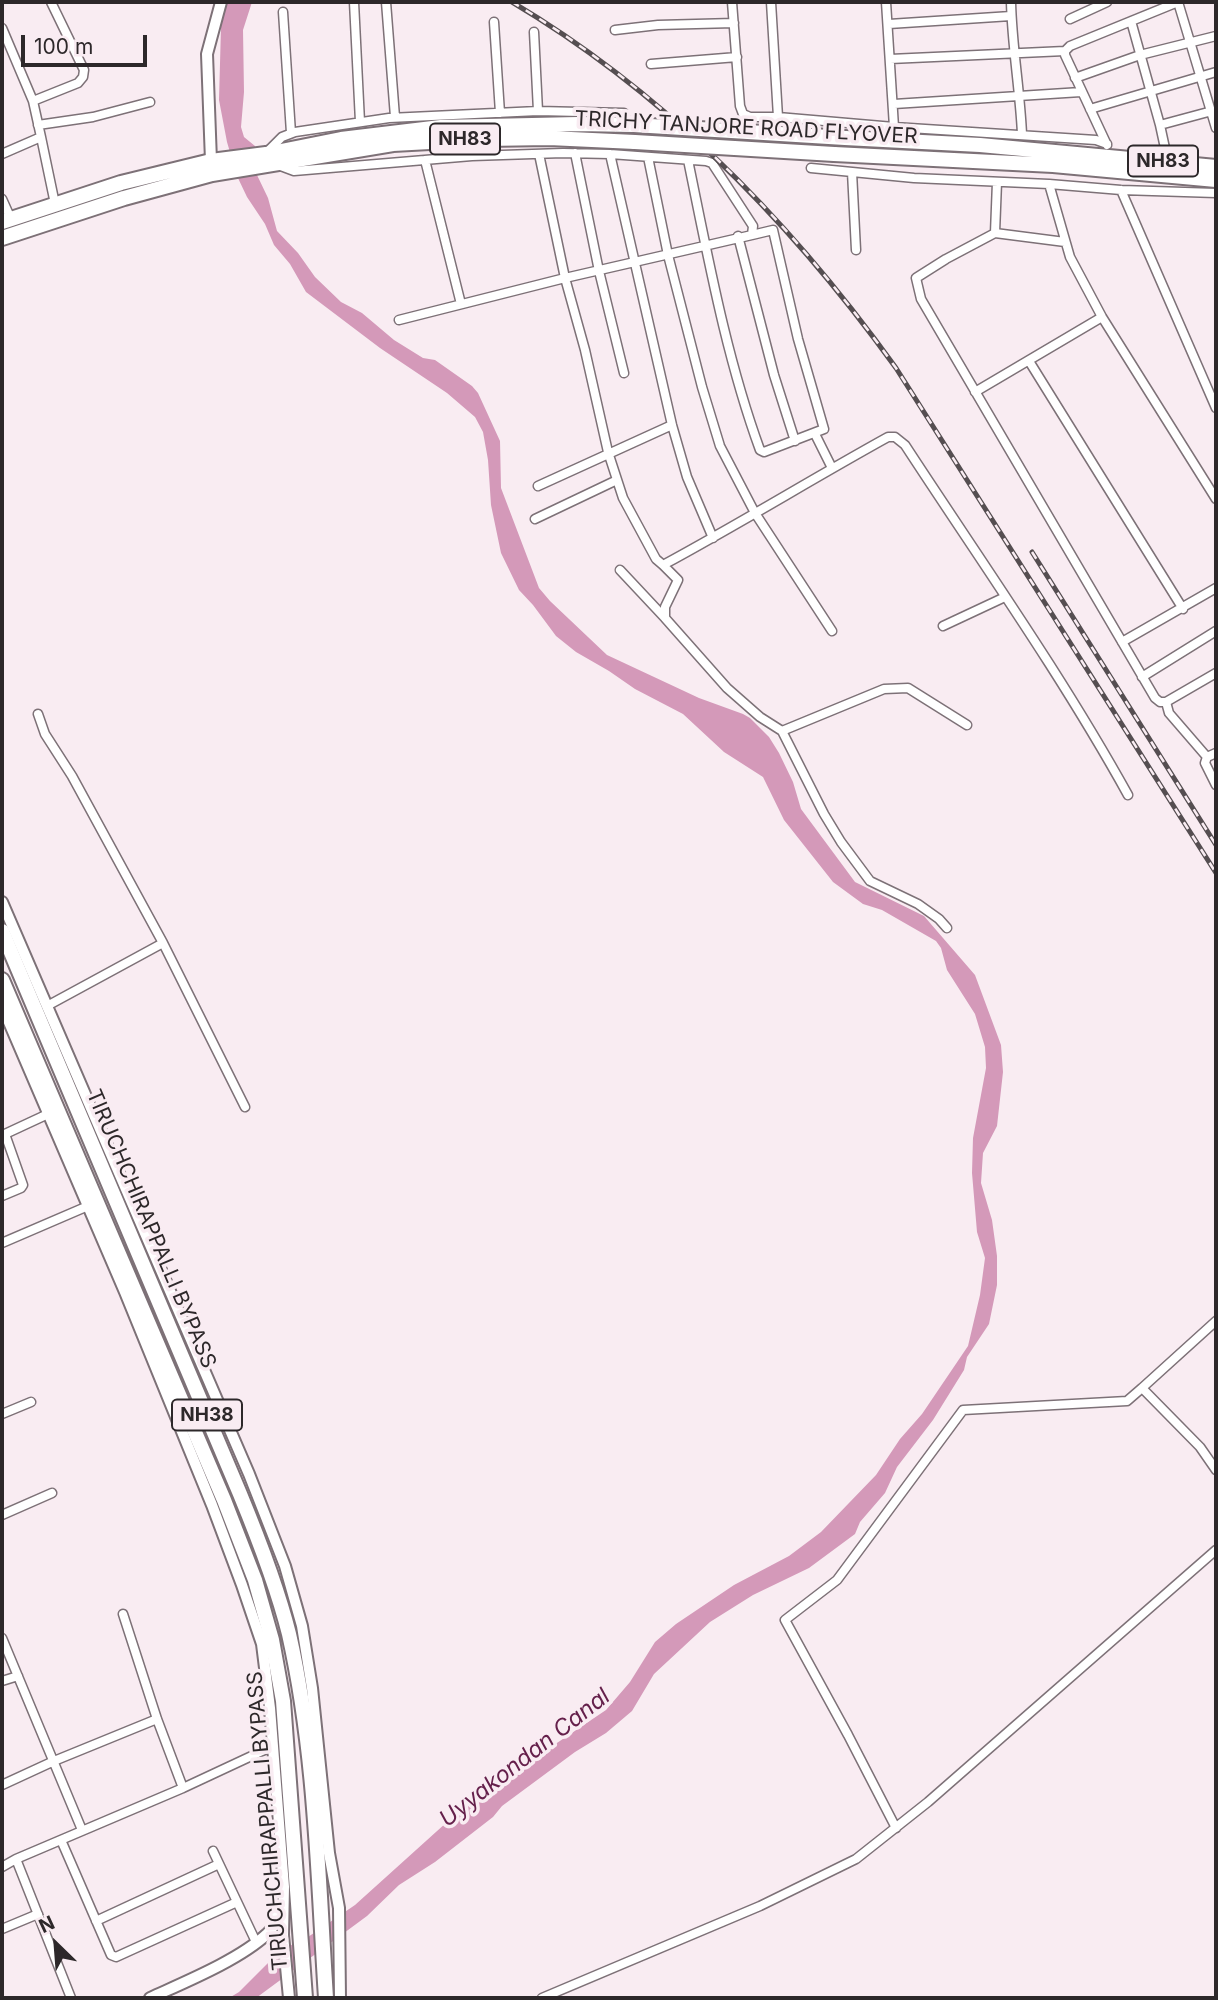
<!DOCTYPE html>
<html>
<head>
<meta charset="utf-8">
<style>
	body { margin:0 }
	#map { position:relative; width:1218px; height:2000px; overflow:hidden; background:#f9ecf2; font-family:Inter,sans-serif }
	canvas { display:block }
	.frame { position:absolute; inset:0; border:4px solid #2d282a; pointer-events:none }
	.north { position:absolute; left:21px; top:1909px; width:70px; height:70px; -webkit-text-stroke:5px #f9ecf2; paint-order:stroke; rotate:335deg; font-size:19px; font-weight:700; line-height:28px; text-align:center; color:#2d282a }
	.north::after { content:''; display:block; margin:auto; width:24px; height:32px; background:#2d282a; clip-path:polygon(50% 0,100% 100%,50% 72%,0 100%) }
	.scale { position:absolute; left:21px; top:35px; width:126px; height:32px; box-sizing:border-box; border:4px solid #2d282a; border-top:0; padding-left:9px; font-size:21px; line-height:24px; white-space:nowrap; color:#2d282a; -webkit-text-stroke:5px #f9ecf2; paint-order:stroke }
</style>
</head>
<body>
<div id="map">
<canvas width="1218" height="2000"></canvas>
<div class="frame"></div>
<div class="north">N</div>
<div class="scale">100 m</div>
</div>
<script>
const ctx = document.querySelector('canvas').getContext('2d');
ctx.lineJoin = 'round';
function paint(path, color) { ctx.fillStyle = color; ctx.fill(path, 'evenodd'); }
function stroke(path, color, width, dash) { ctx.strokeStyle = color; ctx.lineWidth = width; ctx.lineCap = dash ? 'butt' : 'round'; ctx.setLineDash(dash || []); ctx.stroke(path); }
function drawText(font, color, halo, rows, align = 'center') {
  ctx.font = font + ' Inter,sans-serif'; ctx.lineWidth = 7; ctx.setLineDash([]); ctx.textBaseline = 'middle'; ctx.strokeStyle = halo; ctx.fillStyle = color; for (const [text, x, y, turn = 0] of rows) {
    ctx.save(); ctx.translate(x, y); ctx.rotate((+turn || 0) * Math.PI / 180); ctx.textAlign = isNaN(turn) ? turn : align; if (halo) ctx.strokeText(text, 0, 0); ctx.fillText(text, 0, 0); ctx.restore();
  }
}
paint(new Path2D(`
	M228 2H252L243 30 244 92 241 127 244 137 255 146 257 175 268 198 277 231 298 253 315 277 341 302 362 313 394 340 423 358 435 360 472 386 478 393 500 441 501 488 539 588 550 601 607 655 699 698 743 714 750 718 769 737 779 753 793 782 801 809 855 882 924 916 975 975 1001 1045 1003 1072 997 1126 983 1153 981 1183 992 1220 997 1256V1285L989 1324 967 1357 964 1370 933 1420 897 1467 885 1493 860 1522 855 1534 809 1568 753 1595 710 1622 654 1674 632 1711 606 1733 575 1752 502 1806 493 1817 435 1862 399 1885 367 1916 256 1998H229L239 1992 281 1950 308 1937 355 1905 467 1804 512 1777 545 1751 606 1710 630 1682 655 1642 676 1624 734 1585 789 1556 821 1532 876 1475 900 1439 922 1414 968 1346 980 1295 985 1258 977 1232 972 1173 973 1138 986 1068 985 1047 975 1014 947 970 941 948 936 941 882 910 863 904 833 882 784 820 763 777 724 752 683 714 635 689 609 671 576 652 556 636 533 605 519 590 501 553 491 505 488 460 483 432 475 417 447 393 380 348 306 292 290 264 274 245 265 224 247 197 237 176 227 142 219 100 221 27 222 14Z`), '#d499b9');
const street = new Path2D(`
	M354 2 360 122
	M386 2 395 117
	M732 2 740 106 743 114 750 117H778L894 127 1096 140 1107 144
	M771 2 778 117
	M886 2 894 127
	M1011 2C1012 46 1020 90 1022 134
	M1178 2 1216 128
	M283 12 291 133
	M1070 19 1107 2
	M1131 21 1160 125 1168 162
	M494 22 500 113
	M889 24 1011 16
	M2 28 33 101 41 137 2 154
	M615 30 658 25 734 23
	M534 32 538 111
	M890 59 1065 51
	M651 64 737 57
	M1075 78 1140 55 1216 36
	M33 101 78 83 83 77 84 70 51 2
	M894 104 1081 92
	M1090 109 1216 72
	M38 125 93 117 150 102
	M1160 125 1212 111
	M41 137 55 204
	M1107 145 1065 55V51L1070 46 1178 2
	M268 151 282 137 295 132 389 118 538 111 624 113
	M575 153 599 271 624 373
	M539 154 565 278 585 350 608 452 623 498 656 559 663 565C739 524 812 479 888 437H895L905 445C980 560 1061 674 1128 795
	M610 154 672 425 687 477 713 538
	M648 157 668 255 702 387 720 446 755 513 832 631
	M425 160 461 304
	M688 160C708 257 726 357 760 450L764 452 824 429 798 339 773 230 752 235
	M278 165 294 171 472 156 563 153 610 154 706 161 712 163 753 226 752 235 565 278 399 320
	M811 168 914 178 1049 184 1121 190 1216 193
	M852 172 856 250
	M1049 184 1070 257 1102 317 1216 499
	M1121 190 1216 408
	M2 199 11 219
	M995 233 997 182
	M738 236 774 375 795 441
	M1065 242 995 233 946 259 916 278 921 299 1155 698 1160 702H1166L1216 673
	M1029 361 1183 609
	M975 392 1102 317
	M815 434 832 468
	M538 486 672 425
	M535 519 617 480
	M663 565 678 580 665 607V618L727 688 760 717 782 731 824 814 841 842 870 881 918 904 939 919 947 928
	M620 570 665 618
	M943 626 1005 597
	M1122 642 1216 588
	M1142 677 1216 631
	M1166 702 1169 713 1207 757
	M38 714 45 734 72 776 163 943 245 1107
	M782 731 884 689 908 688 967 725
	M1216 753 1207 757 1205 763 1216 785
	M47 1006 163 943
	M2 1196 21 1188 23 1185 5 1134 48 1114
	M2 1243 88 1206
	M1216 1321 1142 1388 1200 1447 1216 1470
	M2 1414 31 1402
	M2 1515 52 1493
	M123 1614 157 1719 183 1788
	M2 1638 82 1830
	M2 1681 18 1676
	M2 1785 54 1761 157 1719
	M896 1828 848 1735 785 1620 837 1580 963 1410 1127 1401 1142 1388
	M61 1840 111 1955 116 1957 237 1902
	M213 1851 256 1942
	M2 1867 16 1859
	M96 1921 219 1864
	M2 1929 38 1914
	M71 1998 16 1859 183 1788 273 1746
	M542 1998 760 1906 856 1859 928 1802 1216 1550`);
const secondary = new Path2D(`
	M211 161 207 54 221 2
	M2 902 249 1474 285 1566 302 1626 312 1688 329 1853 339 1908 340 1998
	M2 1006 125 1292 212 1505 242 1585 262 1644 270 1708 284 1887 283 1935 289 1998
	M150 1998C185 1982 239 1960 267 1934 275 1927 276 1919 277 1909`);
const highway = new Path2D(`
	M845 138 980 145 1216 167
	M834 154 1053 165 1216 180
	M2 222 121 183 211 161 266 154 341 139 441 127 578 124 634 125
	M2 238 124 198 212 174 393 144 485 139 549 138 635 142
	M2 931 240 1494C259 1540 277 1586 289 1634 316 1753 318 1877 326 1998
	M2 980 224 1500 255 1580 272 1640 283 1701 305 1998`);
stroke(street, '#7d7177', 11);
stroke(secondary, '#7d7177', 14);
stroke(highway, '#7d7177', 18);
stroke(street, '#fff', 8);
stroke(secondary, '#fff', 10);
stroke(highway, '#fff', 14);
const rail = new Path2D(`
	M512 2C667 94 791 222 896 368L1216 873
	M1032 552 1216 845`);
stroke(rail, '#554e51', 5);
stroke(rail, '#f9ecf2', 2.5, [8]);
const highwayBridge = new Path2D(`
	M634 125 845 138
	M635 142 834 154`);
stroke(highwayBridge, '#7d7177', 18, []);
stroke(highwayBridge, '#fff', 14);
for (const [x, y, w] of [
	[465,139,70],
	[1163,161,70],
	[207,1415,70]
]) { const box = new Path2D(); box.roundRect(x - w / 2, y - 15.5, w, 31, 5); ctx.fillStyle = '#f9ecf2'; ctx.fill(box); stroke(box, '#2d282a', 2); }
drawText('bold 19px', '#2d282a', null, [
	["NH83",465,139],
	["NH83",1163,161],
	["NH38",207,1415]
]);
drawText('21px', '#2d282a', '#f9ecf2', [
	["TRICHY TANJORE ROAD FLYOVER",746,128,3],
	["TIRUCHCHIRAPPALLI BYPASS",151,1229,67],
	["TIRUCHCHIRAPPALLI BYPASS",268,1821,-95]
]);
drawText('italic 23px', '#65204b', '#f9ecf2', [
	["Uyyakondan Canal",525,1758,-38]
]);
</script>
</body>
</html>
